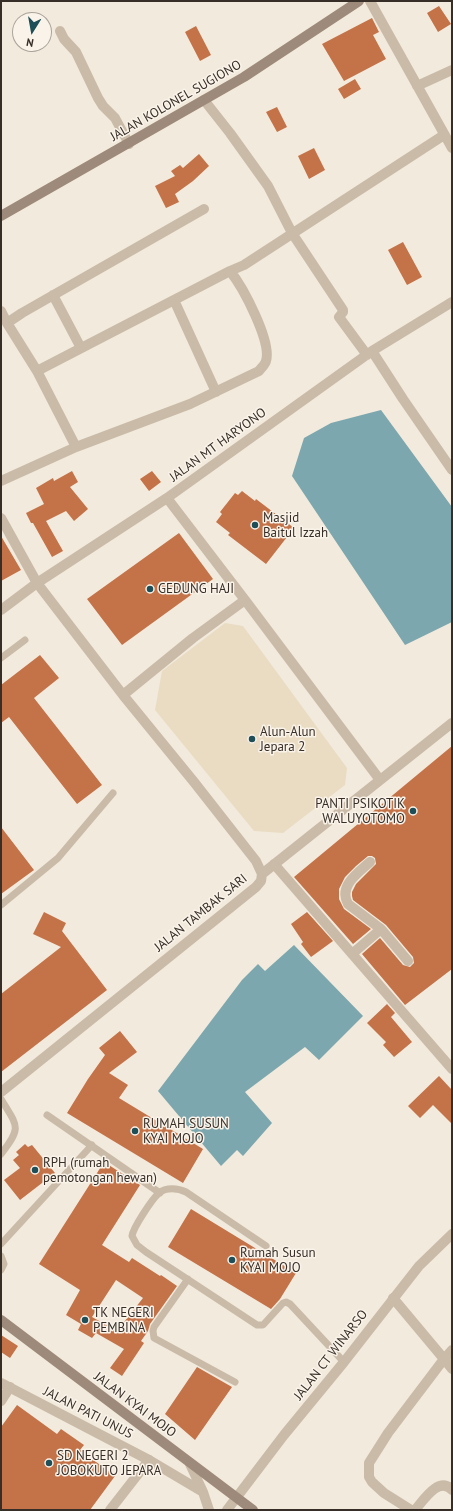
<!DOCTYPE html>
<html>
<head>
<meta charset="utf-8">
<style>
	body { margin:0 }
	#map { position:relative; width:453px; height:1511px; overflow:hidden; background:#f2eadc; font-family:"PT Sans",sans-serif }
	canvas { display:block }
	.frame { position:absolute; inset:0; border:2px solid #372e28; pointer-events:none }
	.north { position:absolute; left:12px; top:12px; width:40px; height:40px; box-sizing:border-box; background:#f9f3e9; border:1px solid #aba49c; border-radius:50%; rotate:191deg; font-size:11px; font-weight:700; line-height:16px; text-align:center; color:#372e28 }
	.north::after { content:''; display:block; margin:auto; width:14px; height:18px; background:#1e4e58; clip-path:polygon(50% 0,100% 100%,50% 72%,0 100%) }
</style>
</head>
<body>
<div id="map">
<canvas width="453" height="1511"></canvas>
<div class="frame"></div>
<div class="north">N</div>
</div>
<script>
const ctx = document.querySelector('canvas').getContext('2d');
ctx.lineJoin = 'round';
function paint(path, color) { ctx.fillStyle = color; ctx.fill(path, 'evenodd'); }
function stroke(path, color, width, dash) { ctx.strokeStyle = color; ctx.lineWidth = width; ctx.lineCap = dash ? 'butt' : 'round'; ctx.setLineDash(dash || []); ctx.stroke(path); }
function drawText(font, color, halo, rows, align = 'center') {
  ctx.font = font + ' "PT Sans",sans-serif'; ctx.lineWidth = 3; ctx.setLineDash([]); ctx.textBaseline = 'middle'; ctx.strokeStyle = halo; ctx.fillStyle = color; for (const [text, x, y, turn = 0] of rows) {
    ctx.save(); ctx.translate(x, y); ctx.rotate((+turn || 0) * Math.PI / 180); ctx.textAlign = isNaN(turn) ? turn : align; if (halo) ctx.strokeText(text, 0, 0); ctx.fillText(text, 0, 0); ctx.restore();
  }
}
paint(new Path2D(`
	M225 623 243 626 347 768 345 785 283 833 254 831 155 710 162 671Z`), '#e9dcc3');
paint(new Path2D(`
	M381 410 452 507V622L405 645 292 476 304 438 331 423Z
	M294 945 363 1016 319 1060 305 1047 245 1092 272 1123 243 1156 237 1150 221 1166 158 1091 242 980 258 964 265 971Z`), '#7ca7ae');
paint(new Path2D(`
	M439 6 451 24 438 32 427 13Z
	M372 18 379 32 373 35 386 59 344 81 322 44Z
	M196 26 211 55 200 61 185 32Z
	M355 79 361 89 344 99 338 89Z
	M277 107 287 127 277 132 266 112Z
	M314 148 325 170 309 179 298 156Z
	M199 154 209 166 193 181 175 194 179 202 166 208 155 186 175 176 171 171 180 165 183 168Z
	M403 242 422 277 407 285 388 250Z
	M72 471 78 482 70 487 88 509 74 521 66 511 46 521 63 551 52 557 33 523H31L26 513 44 504 36 488 53 478 54 481Z
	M152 471 161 482 149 491 140 479Z
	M242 491 255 501 256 499 294 528 266 564 228 535 230 533 216 522 222 514 220 512 235 493 238 495Z
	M179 533 213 579 122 645 87 599Z
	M1 536 21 570 1 581Z
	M40 655 59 678 34 698 102 785 77 804 9 717 1 723V685Z
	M452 746V969L405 1005 362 954 380 938 403 965 410 967 414 963 413 957 386 925 353 900 352 896V892L356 884 376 864 375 858 372 856H368L356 866 345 877 339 889V899L344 909 371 929 353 944 294 877Z
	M1 827 34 870 1 894Z
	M44 912 66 923 62 931 107 990 1 1072V994L61 947 33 934Z
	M307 912 333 941 311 957 301 944 303 942 291 924Z
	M387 1004 395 1013 391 1017 412 1042 394 1057 383 1045 386 1042 367 1023Z
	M120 1031 137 1052 109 1073 128 1085 119 1098 203 1149 183 1183 67 1113 88 1079 105 1055 99 1048Z
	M439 1076 452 1090V1124L433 1105 420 1118 408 1106Z
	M25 1144 28 1147 32 1145 55 1173 20 1200 4 1180 20 1168 13 1160 19 1155 16 1152Z
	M104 1162 140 1185 102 1245 129 1262 132 1258 160 1276 161 1275 177 1286 150 1324 148 1331 141 1341 144 1343 122 1376 110 1368 124 1349 96 1333 92 1338 78 1330 81 1324 66 1315 80 1290 39 1264ZM116 1280 143 1298 117 1331 92 1317Z
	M191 1209 296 1273 280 1299 271 1309 168 1247Z
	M1 1335 18 1346 10 1358 1 1352Z
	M197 1367 232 1387 195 1440 165 1414Z
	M17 1405 57 1434 61 1429 84 1445 80 1450 115 1476 90 1510H1V1427Z`), '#c47248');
stroke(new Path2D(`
	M1 658 25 640
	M1 905 58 858 113 793
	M1 1099C18 1127 22 1127 1 1154
	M47 1115 160 1193
	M1 1244 92 1145
	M266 1246 186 1192C178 1188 166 1187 159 1193 152 1199 133 1228 132 1236L137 1245 146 1252 257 1325H263L283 1303 286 1302 290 1304 344 1362
	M1 1256 4 1264 1 1270
	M188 1279 154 1327 153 1331 154 1338 235 1382`), '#cabba8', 7);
stroke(new Path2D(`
	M370 1 452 148
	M60 31 64 39 76 52 98 98 103 106 115 118 129 144
	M417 86 452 70
	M204 100 230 133 268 186 292 233 343 310V312L339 317 367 355
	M53 295 81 348
	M174 300 216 392
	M1 311 7 323 37 371 76 447 190 404 259 371C261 368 265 365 266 361 272 342 243 287 230 271L244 265 444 135
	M7 323 22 313 204 209
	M372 351 403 399 452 470
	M37 371 230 271
	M1 481 76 447
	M167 498 245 600
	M37 583 123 695 194 782 256 861 262 874
	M1 610 37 583 167 498 372 351 452 302
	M123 695 193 638 245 600 380 780
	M370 862C358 873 338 886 348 904L381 929
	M274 864 452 1069
	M352 954 381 929 408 961
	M1 1092 256 887 261 881 262 874 452 723
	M393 1298 444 1359 452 1350
	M1 1401 10 1387
	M110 1510 149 1460
	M411 1510 384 1493 372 1482 369 1477V1463L388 1433 444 1359 452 1369
	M415 1510C423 1501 439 1475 452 1490`), '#cabba8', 10);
stroke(new Path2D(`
	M1 518 37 583
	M1 1383 149 1460 203 1492
	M190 1464 203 1492 209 1510
	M227 1510 284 1435 344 1362 419 1266 452 1234`), '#cabba8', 10);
stroke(new Path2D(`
	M1 216 244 77 359 1
	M1 1320 253 1510`), '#9d8a7a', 10);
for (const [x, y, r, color] of [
	[255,525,4,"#1e4e58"],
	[150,589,4,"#1e4e58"],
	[252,739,4,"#1e4e58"],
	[413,811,4,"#1e4e58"],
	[135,1131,4,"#1e4e58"],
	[35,1170,4,"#1e4e58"],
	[232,1260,4,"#1e4e58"],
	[85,1320,4,"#1e4e58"],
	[49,1463,4,"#1e4e58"]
]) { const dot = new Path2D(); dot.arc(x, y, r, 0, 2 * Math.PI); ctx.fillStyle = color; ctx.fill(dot); stroke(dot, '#f9f3e9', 1.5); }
drawText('13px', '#372e28', '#f9f3e9', [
	["JALAN KOLONEL SUGIONO",176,101,-30],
	["JALAN MT HARYONO",218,445,-36],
	["JALAN TAMBAK SARI",201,913,-39],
	["JALAN CT WINARSO",331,1355,-52],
	["JALAN KYAI MOJO",135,1405,37],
	["JALAN PATI UNUS",88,1413,27]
]);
drawText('13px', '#372e28', '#f9f3e9', [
	["Masjid",263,518],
	["Baitul Izzah",263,533],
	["GEDUNG HAJI",158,589],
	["Alun-Alun",260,732],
	["Jepara 2",260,747],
	["PANTI PSIKOTIK",405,804,"right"],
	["WALUYOTOMO",405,819,"right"],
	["RUMAH SUSUN",143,1124],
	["KYAI MOJO",143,1139],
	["RPH (rumah",43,1163],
	["pemotongan hewan)",43,1178],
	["Rumah Susun",240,1253],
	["KYAI MOJO",240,1268],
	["TK NEGERI",93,1313],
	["PEMBINA",93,1328],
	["SD NEGERI 2",57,1456],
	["JOBOKUTO JEPARA",57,1471]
], 'left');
</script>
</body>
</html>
